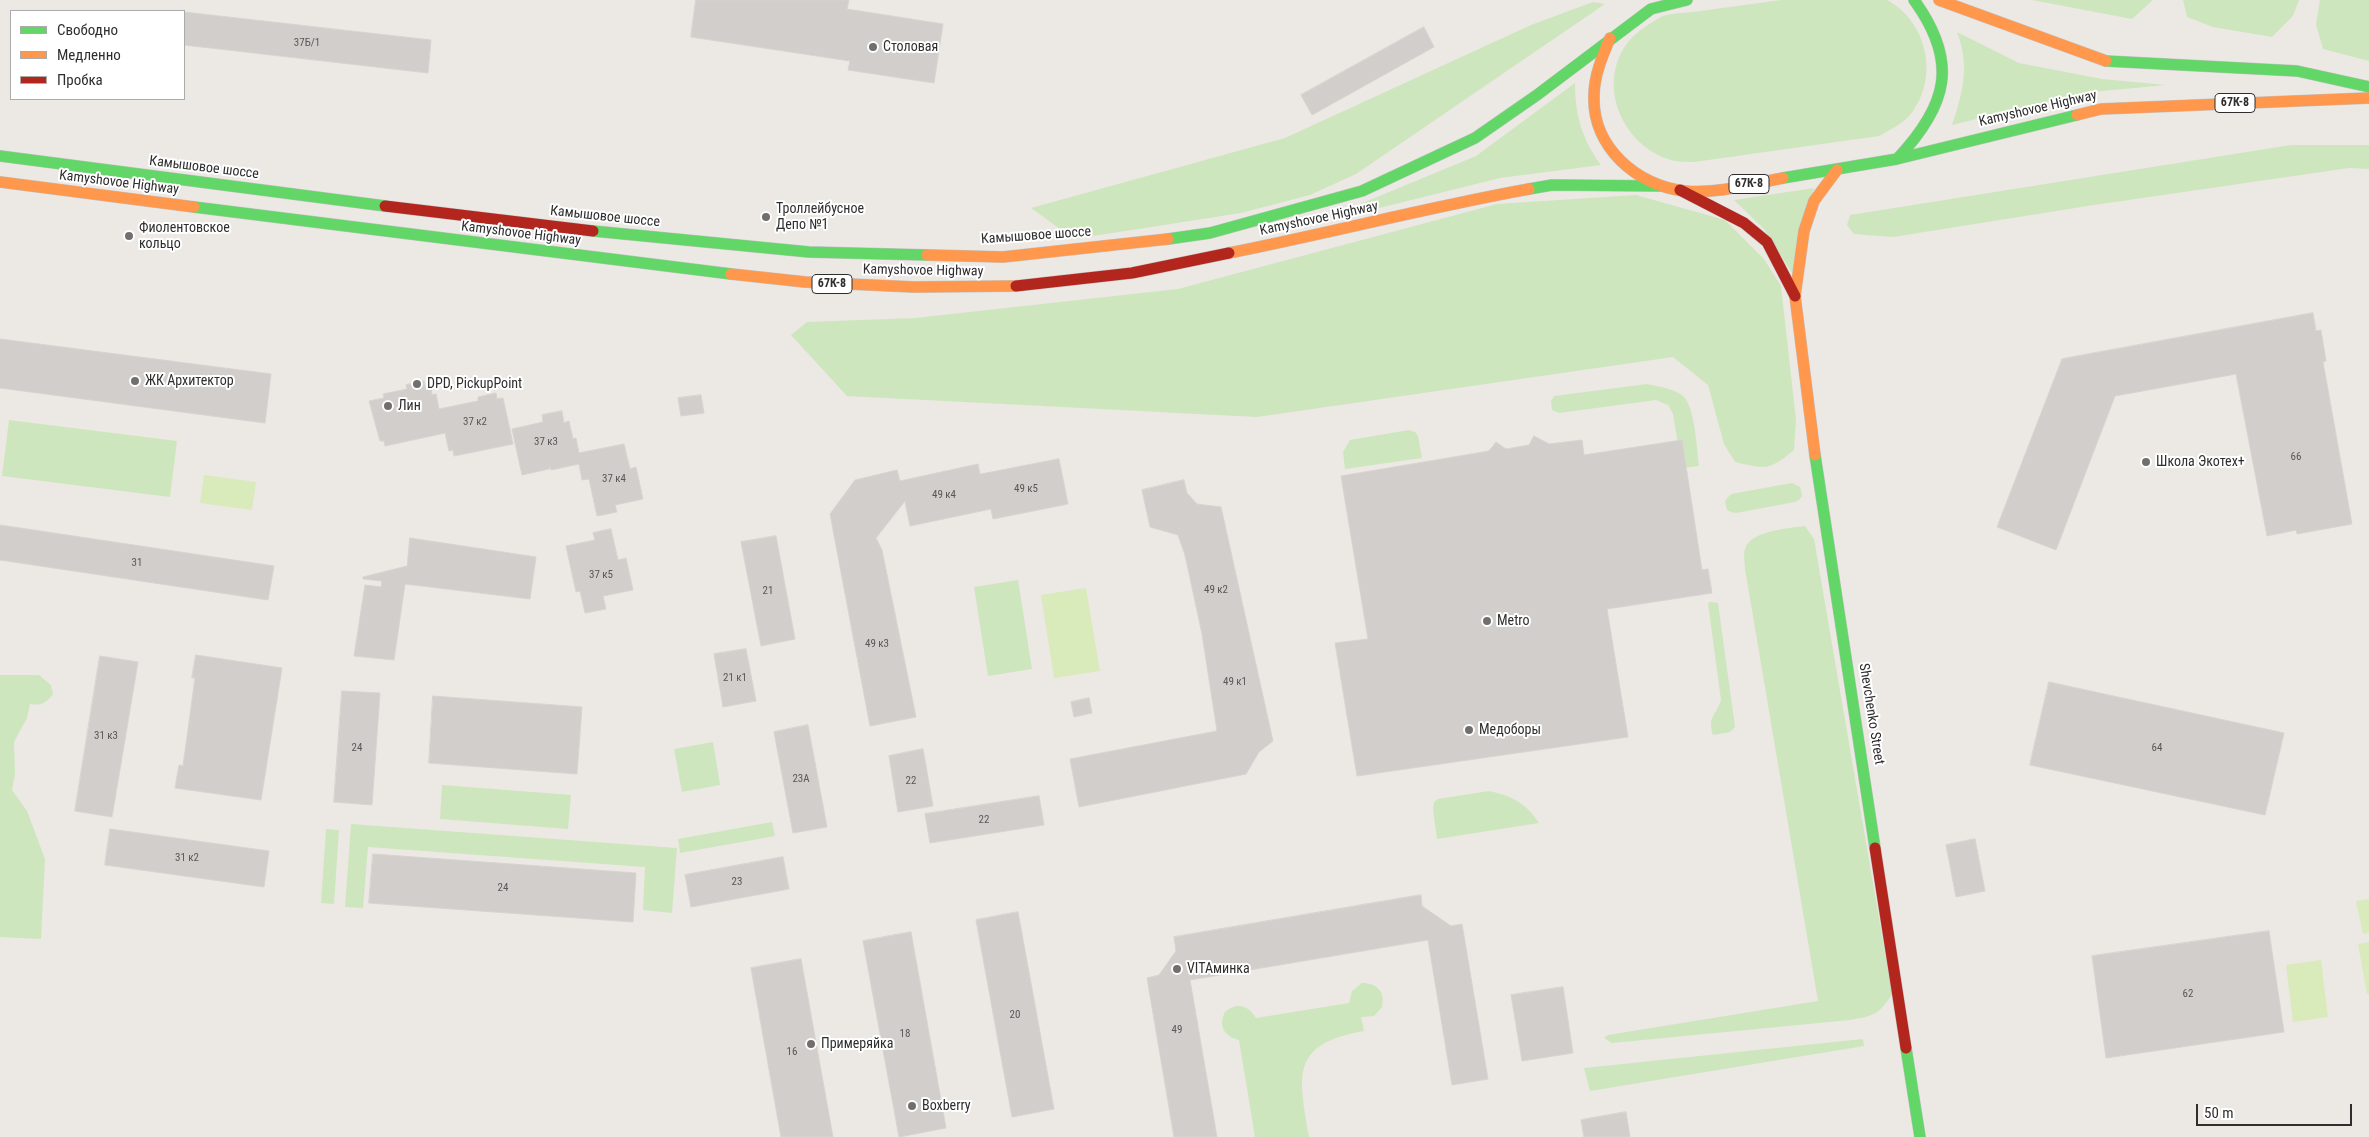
<!DOCTYPE html>
<html>
<head>
<meta charset="utf-8">
<style>
	body { margin:0 }
	#map { position:relative; width:2369px; height:1137px; overflow:hidden; background:#ece8e4; font-family:"Roboto Condensed",sans-serif }
	canvas { display:block }
	.legend { position:absolute; left:10px; top:10px; width:175px; height:90px; box-sizing:border-box; background:#fff; border:1px solid #ababab; margin:0; padding:6px 9px; list-style:none; font-size:15px; color:#2e2e2e }
	.legend li { display:flex; align-items:center; gap:10px; height:25px }
	.legend b { width:25px; border:1px solid #ababab }
	.scale { position:absolute; left:2196px; top:1104px; width:156px; height:22px; box-sizing:border-box; border:2px solid #2e2e2e; border-top:0; padding-left:6px; font-size:15px; line-height:18px; white-space:nowrap; color:#2e2e2e; -webkit-text-stroke:4px #fff; paint-order:stroke }
</style>
</head>
<body>
<div id="map">
<canvas width="2369" height="1137"></canvas>
<ul class="legend">
<li><b style="height:6px;background:#63d668"></b>Свободно</li>
<li><b style="height:6px;background:#ff974d"></b>Медленно</li>
<li><b style="height:6px;background:#b3261e"></b>Пробка</li>
</ul>
<div class="scale">50 m</div>
</div>
<script>
const ctx = document.querySelector('canvas').getContext('2d');
ctx.lineJoin = 'round';
function paint(path, color) { ctx.fillStyle = color; ctx.fill(path, 'evenodd'); }
function stroke(path, color, width, dash) { ctx.strokeStyle = color; ctx.lineWidth = width; ctx.lineCap = dash ? 'butt' : 'round'; ctx.setLineDash(dash || []); ctx.stroke(path); }
function drawText(font, color, halo, rows, align = 'center') {
  ctx.font = font + ' "Roboto Condensed",sans-serif'; ctx.lineWidth = 4; ctx.setLineDash([]); ctx.textBaseline = 'middle'; ctx.strokeStyle = halo; ctx.fillStyle = color; for (const [text, x, y, turn = 0] of rows) {
    ctx.save(); ctx.translate(x, y); ctx.rotate((+turn || 0) * Math.PI / 180); ctx.textAlign = isNaN(turn) ? turn : align; if (halo) ctx.strokeText(text, 0, 0); ctx.fillText(text, 0, 0); ctx.restore();
  }
}
paint(new Path2D(`
	M1781 0H1887C1926 21 1939 74 1913 111 1905 123 1891 129 1879 136L1694 162C1687 162 1678 162 1671 160 1622 146 1595 83 1629 41 1636 32 1653 21 1663 16 1671 13 1684 13 1693 12 1722 8 1752 4 1781 0Z
	M2032 0H2153L2132 19Z
	M2183 0H2299L2293 16 2272 37 2213 27 2187 17Z
	M2320 0H2369V61L2323 49 2316 24Z
	M1593 2 1605 4 1356 174 1310 195 1241 213 1074 239 1031 208 1285 138 1531 25Z
	M1957 32 2019 63 2102 79 2166 85 2082 93 1952 125C1963 92 1970 66 1957 32Z
	M1575 83C1575 115 1582 139 1601 165L1500 178 1355 214 1353 207 1476 156Z
	M2291 145H2369V169L2349 168 2094 205 1893 237 1854 234 1847 225 1850 215Z
	M1814 188 1792 273 1764 229 1734 200Z
	M1636 195 1725 220 1764 259 1781 286 1796 420 1794 450C1769 471 1766 469 1735 462L1724 444 1708 385 1673 357 1257 417 847 396 791 335 807 322 915 318 1178 289 1497 204Z
	M1647 384C1659 387 1674 388 1684 397 1695 408 1697 450 1699 466L1682 468 1673 414 1668 405 1656 400 1559 413 1552 410 1551 401 1554 396Z
	M9 420 177 441 170 497 2 476Z
	M1409 430 1415 432 1418 436 1422 458 1345 469 1343 452 1350 440Z
	M1792 483 1800 487 1802 496 1799 500 1795 502 1736 513 1731 512 1727 510 1725 501 1731 494Z
	M1805 526 1814 539 1892 994C1879 1015 1873 1016 1850 1020L1612 1043 1604 1038 1608 1035 1818 1001 1745 569C1745 563 1743 554 1745 549 1750 531 1789 528 1805 526Z
	M1018 580 1032 669 988 676 974 587Z
	M1711 602 1718 603 1735 727 1730 732 1713 735C1707 716 1716 716 1721 700L1708 603Z
	M0 675H39L51 685 53 694C46 703 41 706 30 704L27 718 14 742 15 774 12 790 27 811 45 859 41 939 0 937Z
	M713 742 720 785 682 792 674 749Z
	M442 785 571 795 568 829 440 819Z
	M1489 791C1512 796 1526 803 1539 823L1437 839 1433 809 1434 802 1438 799Z
	M772 822 775 836 680 853 678 839Z
	M351 824 677 848 672 913 643 910 645 867 368 847 363 908 345 907Z
	M326 829 339 830 334 904 321 903Z
	M1362 983C1378 983 1385 992 1382 1007L1374 1016 1361 1017 1364 1031C1289 1044 1299 1076 1309 1137H1255L1239 1040C1224 1036 1218 1026 1225 1012 1237 1002 1248 1005 1256 1018L1349 1003 1352 991Z
	M1863 1039 1864 1046 1590 1091 1584 1068Z`), '#cee6be');
paint(new Path2D(`
	M204 475 256 482 252 510 200 503Z
	M1086 588 1100 671 1054 678 1041 595Z
	M2369 899V933L2363 934 2356 901Z
	M2369 942V994H2367L2358 944Z
	M2321 960 2328 1017 2293 1022 2286 965Z`), '#d9eabb');
const building = new Path2D(`
	M696 0H849L847 9 943 24 934 83 848 70 850 61 691 37Z
	M184 12 431 40 428 73 184 45Z
	M1424 27 1434 47 1312 115 1301 95Z
	M2313 313 2316 331 2321 330 2326 361 2323 362 2352 524 2297 534 2296 530 2267 536 2236 374 2115 396 2056 550 1997 527 2062 359Z
	M0 339 271 374 265 423 0 388Z
	M424 381 426 390 431 389 432 395 436 394 439 409 478 401V397L496 393 497 399 503 398 513 444 454 456 453 450 449 451 445 433 385 446 384 441H380L369 401 384 398 383 394 407 389 406 385Z
	M701 395 704 413 681 416 678 398Z
	M562 411 564 423 569 421 573 439 576 438 579 453 624 444 630 469 636 467 643 499 615 505 617 512 597 516 589 479 582 480 579 464 551 470 550 466 549 469 522 475 512 429 543 422 542 415Z
	M1534 436 1549 444 1582 440 1584 455 1682 440 1702 570 1708 569 1712 593 1607 609 1628 737 1357 776 1335 643 1368 639 1341 476 1489 451 1496 442 1506 449 1529 445Z
	M1059 459 1068 504 993 519 991 509 910 526 905 501 876 538 882 550 916 717 870 726 830 514 855 480 897 470 900 481 978 464 980 474Z
	M1184 480 1187 493 1197 504 1221 507 1273 741 1259 752 1246 774 1079 807 1070 759 1217 731 1202 634 1185 555 1178 535 1150 527 1142 490Z
	M0 525 274 566 268 600 0 560Z
	M611 529 618 560 626 558 633 590 603 596 606 609 585 613 580 591 576 592 566 546 595 540 593 533Z
	M776 536 795 639 761 646 741 542Z
	M410 538 536 557 530 599 405 584 394 660 354 656 365 585 381 587 382 581 363 579V577L407 566Z
	M746 649 756 701 723 707 714 654Z
	M196 655 282 668 261 800 175 788 179 765 183 766 195 678H192Z
	M100 656 138 662 112 817 75 811Z
	M2049 682 2284 733 2265 815 2030 765Z
	M342 691 380 693 372 805 334 802Z
	M433 696 582 707 577 774 429 763Z
	M1089 698 1092 713 1074 717 1071 702Z
	M808 725 827 827 793 833 774 732Z
	M923 749 933 806 898 812 889 756Z
	M1039 796 1044 825 930 843 925 814Z
	M110 829 269 851 264 887 105 865Z
	M1975 839 1985 891 1956 897 1946 845Z
	M373 854 636 873 633 922 369 903Z
	M783 857 789 889 691 907 685 875Z
	M1421 895 1422 906 1451 926 1462 924 1488 1079 1452 1085 1428 940 1190 980 1217 1137H1174L1147 978 1159 975 1176 951 1174 937Z
	M1018 912 1054 1109 1012 1117 976 920Z
	M2269 931 2284 1032 2106 1058 2092 956Z
	M911 932 946 1128 899 1137 863 941Z
	M801 959 833 1137H781L751 968Z
	M1563 987 1573 1053 1522 1061 1511 995Z
	M1626 1112 1630 1137H1584L1581 1120Z`);
paint(building, '#d1cecb');
stroke(building, '#d7d4d0', 1);
const fast = new Path2D(`
	M2106 61 2297 71 2369 87
	M0 156 385 206
	M1897 159C1948 105 1959 62 1914 0
	M1783 178 1897 159 2077 115
	M1529 189 1552 185 1661 186
	M194 207 731 274
	M593 231 809 252 927 255
	M1168 239 1210 233 1362 191 1475 138 1537 95 1651 9 1687 0
	M1815 455 1875 848
	M1906 1048 1920 1137`);
const slow = new Path2D(`
	M1939 0 2106 61
	M1610 38C1602 57 1594 76 1594 96 1592 147 1637 186 1685 191 1717 194 1752 184 1783 178
	M2077 115 2101 109 2369 98
	M0 182 194 207
	M1229 253C1330 233 1429 207 1529 189
	M927 255 1003 257 1168 239
	M731 274 805 282 914 287 1016 286
	M1815 455 1795 296 1804 231 1814 201 1837 170`);
const jam = new Path2D(`
	M1680 190 1744 223 1767 242 1795 296
	M385 206 593 231
	M1016 286 1132 273 1229 253
	M1875 848 1906 1048`);
stroke(fast, '#c5c4c5', 12);
stroke(slow, '#c5c4c5', 12);
stroke(jam, '#c5c4c5', 12);
stroke(fast, '#63d668', 11);
stroke(slow, '#ff974d', 11);
stroke(jam, '#b3261e', 11);
for (const [x, y, r, color] of [
	[873,47,5,"#706f6e"],
	[766,217,5,"#706f6e"],
	[129,236,5,"#706f6e"],
	[135,381,5,"#706f6e"],
	[417,384,5,"#706f6e"],
	[388,406,5,"#706f6e"],
	[2146,462,5,"#706f6e"],
	[1487,621,5,"#706f6e"],
	[1469,730,5,"#706f6e"],
	[1177,969,5,"#706f6e"],
	[811,1044,5,"#706f6e"],
	[912,1106,5,"#706f6e"]
]) { const dot = new Path2D(); dot.arc(x, y, r, 0, 2 * Math.PI); ctx.fillStyle = color; ctx.fill(dot); stroke(dot, '#fff', 2); }
drawText('11px', '#585857', null, [
	["37Б/1",307,43],
	["37 к2",475,422],
	["37 к3",546,442],
	["66",2296,457],
	["37 к4",614,479],
	["49 к5",1026,489],
	["49 к4",944,495],
	["31",137,563],
	["37 к5",601,575],
	["49 к2",1216,590],
	["21",768,591],
	["49 к3",877,644],
	["21 к1",735,678],
	["49 к1",1235,682],
	["31 к3",106,736],
	["24",357,748],
	["64",2157,748],
	["23А",801,779],
	["22",911,781],
	["22",984,820],
	["31 к2",187,858],
	["23",737,882],
	["24",503,888],
	["62",2188,994],
	["20",1015,1015],
	["49",1177,1030],
	["18",905,1034],
	["16",792,1052]
]);
for (const [x, y, w] of [
	[2235,103,40],
	[1749,184,40],
	[832,284,40]
]) { const box = new Path2D(); box.roundRect(x - w / 2, y - 9.5, w, 19, 4); ctx.fillStyle = '#fff'; ctx.fill(box); stroke(box, '#2e2e2e', 1); }
drawText('bold 12px', '#2e2e2e', null, [
	["67К-8",2235,103],
	["67К-8",1749,184],
	["67К-8",832,284]
]);
drawText('14px', '#2e2e2e', '#fff', [
	["Столовая",883,47],
	["Троллейбусное",776,209],
	["Депо №1",776,225],
	["Фиолентовское",139,228],
	["кольцо",139,244],
	["ЖК Архитектор",145,381],
	["DPD, PickupPoint",427,384],
	["Лин",398,406],
	["Школа Экотех+",2156,462],
	["Metro",1497,621],
	["Медоборы",1479,730],
	["VITAминка",1187,969],
	["Примеряйка",821,1044],
	["Boxberry",922,1106]
], 'left');
drawText('14px', '#2e2e2e', '#fff', [
	["Kamyshovoe Highway",2038,109,-13],
	["Камышовое шоссе",204,168,7],
	["Kamyshovoe Highway",119,183,7],
	["Камышовое шоссе",605,217,6],
	["Kamyshovoe Highway",1319,219,-12],
	["Kamyshovoe Highway",521,234,7],
	["Камышовое шоссе",1036,236,-4],
	["Kamyshovoe Highway",923,271,1],
	["Shevchenko Street",1871,714,81]
]);
</script>
</body>
</html>
